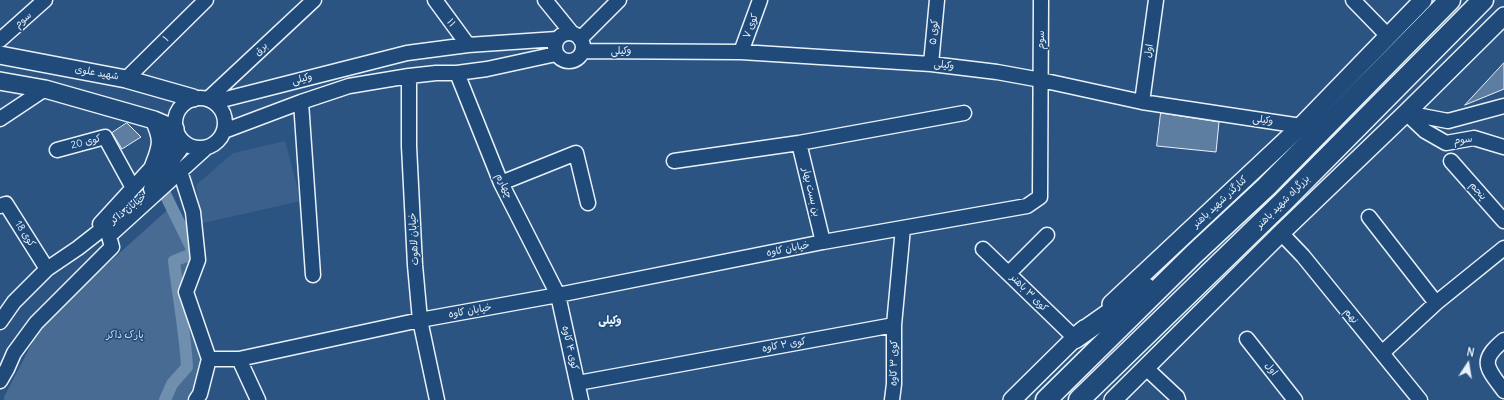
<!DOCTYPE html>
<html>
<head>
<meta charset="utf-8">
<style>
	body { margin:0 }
	#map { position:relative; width:1504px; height:400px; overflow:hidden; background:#2b5482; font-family:Delius,sans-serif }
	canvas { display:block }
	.north { position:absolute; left:1448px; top:344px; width:40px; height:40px; -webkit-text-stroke:3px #1f4a7a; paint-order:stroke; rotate:12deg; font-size:11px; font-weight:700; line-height:16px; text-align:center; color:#e8f1f8 }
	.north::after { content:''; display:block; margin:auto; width:14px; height:18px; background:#e8f1f8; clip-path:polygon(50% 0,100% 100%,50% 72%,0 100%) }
</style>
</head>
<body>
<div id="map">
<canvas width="1504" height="400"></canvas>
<div class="north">N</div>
</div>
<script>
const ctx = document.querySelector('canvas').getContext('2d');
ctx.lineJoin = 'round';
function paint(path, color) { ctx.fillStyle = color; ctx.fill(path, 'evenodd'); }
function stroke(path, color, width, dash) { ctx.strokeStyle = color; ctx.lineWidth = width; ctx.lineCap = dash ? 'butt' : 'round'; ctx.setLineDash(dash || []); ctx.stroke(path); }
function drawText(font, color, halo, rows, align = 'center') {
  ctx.font = font + ' Delius,"Playpen Sans Arabic",sans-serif'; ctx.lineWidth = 3; ctx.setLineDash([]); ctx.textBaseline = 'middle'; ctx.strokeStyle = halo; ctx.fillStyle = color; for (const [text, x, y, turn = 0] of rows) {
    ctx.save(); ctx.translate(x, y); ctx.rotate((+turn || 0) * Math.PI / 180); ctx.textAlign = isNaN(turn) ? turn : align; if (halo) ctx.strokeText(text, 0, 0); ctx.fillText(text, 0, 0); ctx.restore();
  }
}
paint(new Path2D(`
	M285 141 301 201 203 223 196 185 233 153Z`), '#3a608b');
paint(new Path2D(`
	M175 203 188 228 192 257 181 287V302L204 356 202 375 188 400H4V397L43 322Z`), '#476b93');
stroke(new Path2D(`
	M165 194 194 253 174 261C178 296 185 331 187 367L172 384 165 400`), '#708ead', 12);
const building = new Path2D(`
	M1504 63V89L1465 105Z
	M1161 113 1219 122 1216 152 1157 146Z
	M127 123 141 137 122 149 112 133Z`);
paint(building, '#5d7da1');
stroke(building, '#e8f1f8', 1);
const minor = new Path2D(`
	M435 0 468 45
	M545 0 571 32
	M1353 0 1388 36
	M555 47a14 14 0 1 1 28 0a14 14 0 1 1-28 0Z
	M580 39 619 0
	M0 40 45 0
	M583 51 741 52 931 64 997 72 1041 80 1142 102 1301 126
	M741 52 760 0
	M931 64 937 0
	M457 73 501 183 558 295 581 400
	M409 76V146L415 265 420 320 437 400
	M126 79 206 0
	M175 123a25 25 0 1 1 50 0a25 25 0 1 1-50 0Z
	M208 99 314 0
	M214 102 407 53 468 45 557 39
	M301 102 313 275
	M1142 102 1156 0
	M1406 113 1425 131 1446 143 1474 138 1504 147
	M1406 113 1448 121 1504 106
	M0 119 45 89
	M224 131 301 102 349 86 409 76 436 73H457L487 69 556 54
	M799 143 823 242
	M57 150 105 137 133 188
	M674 161 799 143 964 113
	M1451 161 1504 221
	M180 171 193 212 198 260 186 292 209 359 200 394 196 400
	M501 183 576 153 588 203
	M151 189 185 143
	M0 206 6 204 47 269
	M1369 217 1436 303
	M100 224 154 165 177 135
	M1281 233 1303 256 1420 400
	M983 249 1075 338
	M1009 273 1047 235
	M0 322 14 302 47 269 78 248 115 219
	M1247 339 1295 400
	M1504 340C1478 361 1487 368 1504 391
	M1382 353 1436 303 1504 248
	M209 359H239L420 320 558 295 823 242 1027 206 1040 197 1041 0
	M239 359 258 400
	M1146 368 1177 397 1178 400
	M0 381 7 369 14 353 36 323 112 247 109 236 207 147
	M578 383 894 325 903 228
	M892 400 894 384V325`);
const major = new Path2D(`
	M0 55 126 79 193 98
	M0 81 45 89 154 120 175 129
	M154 120C163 139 162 145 154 165
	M1111 304 1301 126 1423 0
	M1012 400 1084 329
	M1113 400 1281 233 1406 113 1504 16`);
const highway = new Path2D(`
	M1075 338 1146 288
	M1046 400 1194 254 1266 187 1450 0
	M1079 400 1284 201 1483 0`);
stroke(minor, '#e8f1f8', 17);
stroke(major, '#e8f1f8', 20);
stroke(highway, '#e8f1f8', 23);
stroke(minor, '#1f4a7a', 14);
stroke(major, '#1f4a7a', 17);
stroke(highway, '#1f4a7a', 20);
drawText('10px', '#e8f1f8', '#1f4a7a', [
	["سوم",23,20,-41],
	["۱۱",451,23,54],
	["کوی ۷",751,26,-69],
	["کوی ۵",934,32,-85],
	["۱",166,39,-44],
	["سوم",1041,40,-90],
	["برق",261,49,-43],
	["وکیلی",621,51],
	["اول",1149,51,-82],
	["وکیلی",944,65,7],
	["شهید علوی",97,73,10],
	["وکیلی",302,79,-14],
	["وکیلی",1263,120,8],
	["سوم",1463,140,-7],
	["کوی 20",86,142,-14],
	["چهارم",504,186,65],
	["پنجم",1478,191,49],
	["بن بست بهار",811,192,77],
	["کنارگذر شهید باهنر",1220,202,-43],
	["بزرگراه شهید باهنر",1283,202,-45],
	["خیابان ذاکر",128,209,-38],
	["کوی 18",25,234,57],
	["خیابان لاهوت",414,239,-93],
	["خیابان کاوه",788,249,-11],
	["کوی ۳ باهنر",1029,293,45],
	["خیابان کاوه",470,311,-10],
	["نهم",1351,316,51],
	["کوی ۲ کاوه",784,345,-10],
	["کوی ۴ کاوه",570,348,77],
	["کوی ۳ کاوه",894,363,-89],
	["اول",1271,369,52]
]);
drawText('10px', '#d0dde9', '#1f4a7a', [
	["پارک ذاکر",125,335]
]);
drawText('bold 11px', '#e8f1f8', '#1f4a7a', [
	["وکیلی",610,321]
]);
</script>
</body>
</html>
